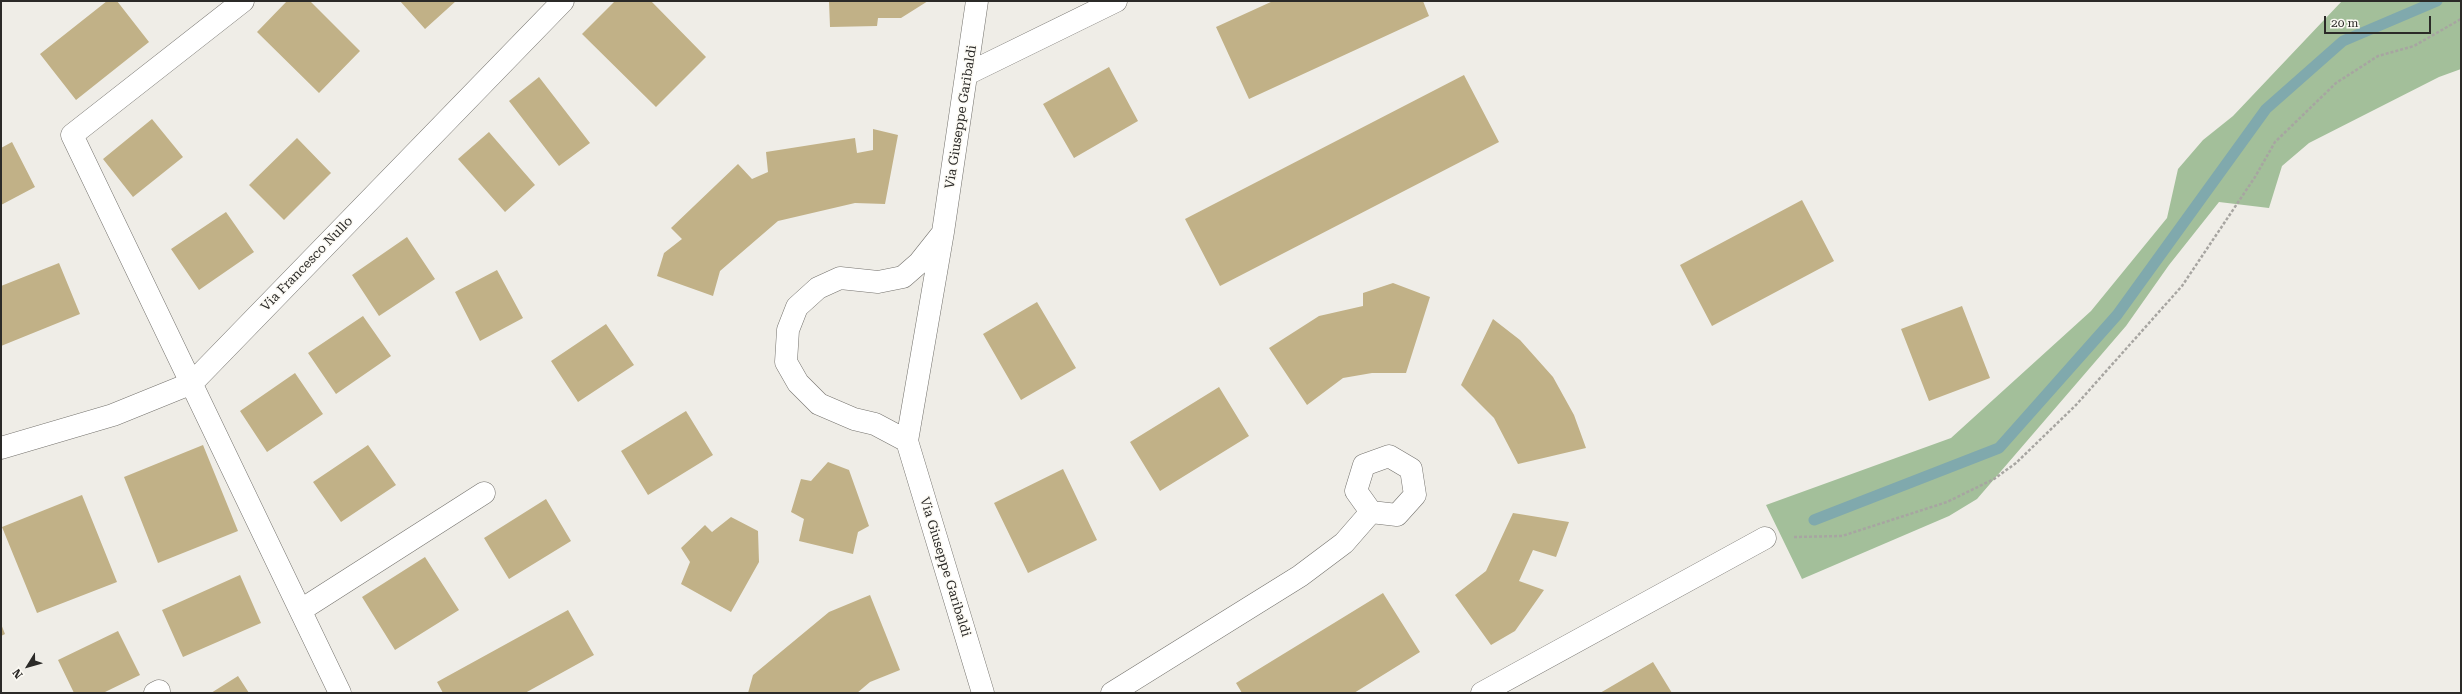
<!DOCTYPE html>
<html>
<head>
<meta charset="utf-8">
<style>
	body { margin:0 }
	#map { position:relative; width:2462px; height:694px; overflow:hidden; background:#efede7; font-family:"Roboto Serif",serif }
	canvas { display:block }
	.frame { position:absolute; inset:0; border:2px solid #2b2a28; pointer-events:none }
	.north { position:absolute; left:8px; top:646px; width:40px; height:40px; -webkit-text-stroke:3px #fcfaf4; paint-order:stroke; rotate:233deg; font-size:11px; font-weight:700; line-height:16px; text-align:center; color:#2b2a28 }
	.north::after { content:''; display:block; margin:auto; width:14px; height:18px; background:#2b2a28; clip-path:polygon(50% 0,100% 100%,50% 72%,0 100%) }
	.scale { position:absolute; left:2324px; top:16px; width:107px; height:18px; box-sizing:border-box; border:2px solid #2b2a28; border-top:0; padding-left:5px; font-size:12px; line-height:14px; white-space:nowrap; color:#2b2a28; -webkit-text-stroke:3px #fcfaf4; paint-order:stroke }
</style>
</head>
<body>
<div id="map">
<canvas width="2462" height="694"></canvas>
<div class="frame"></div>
<div class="north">N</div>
<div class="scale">20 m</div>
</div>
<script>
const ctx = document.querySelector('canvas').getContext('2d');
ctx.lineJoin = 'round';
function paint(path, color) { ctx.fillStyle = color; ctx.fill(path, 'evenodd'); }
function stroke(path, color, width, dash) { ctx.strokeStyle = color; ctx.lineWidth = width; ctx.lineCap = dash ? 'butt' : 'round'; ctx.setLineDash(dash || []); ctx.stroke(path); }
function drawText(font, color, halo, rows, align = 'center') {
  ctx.font = font + ' "Roboto Serif",serif'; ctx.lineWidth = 3; ctx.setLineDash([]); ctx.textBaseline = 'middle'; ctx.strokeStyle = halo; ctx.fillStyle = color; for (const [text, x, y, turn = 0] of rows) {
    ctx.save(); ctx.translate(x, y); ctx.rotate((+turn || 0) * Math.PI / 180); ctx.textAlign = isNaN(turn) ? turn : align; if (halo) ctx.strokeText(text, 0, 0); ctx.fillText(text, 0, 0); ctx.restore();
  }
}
paint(new Path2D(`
	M2342 1H2461V69L2439 77 2309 143 2282 166 2269 208 2219 202 2169 265 2126 326 1977 499 1949 516 1802 579 1766 505 1951 438 2091 311 2167 218 2178 169 2203 140 2233 116Z`), '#a3bf9a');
stroke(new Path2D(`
	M1814 520 1999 448 2117 315 2266 109 2343 41 2437 1`), '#80a9ad', 11);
paint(new Path2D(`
	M107 1H117L149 42 76 100 40 54Z
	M287 1H310L360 51 319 93 257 32Z
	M400 1H456L425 29Z
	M615 1H651L706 57 656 107 582 34Z
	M829 1H928L901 18H878L877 26 830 27Z
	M1273 1H1423L1429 16 1249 99 1216 27Z
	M1109 67 1138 121 1074 158 1043 104Z
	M1464 75 1499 142 1220 286 1185 219Z
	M539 77 590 143 559 166 509 101Z
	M152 119 183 157 133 197 103 159Z
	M873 129 898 135 885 204 855 203 778 221 720 271 713 296 657 276 664 253 682 239 671 228 738 164 752 179 768 172 766 152 855 138 857 153 873 150Z
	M489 132 535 185 505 212 458 159Z
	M297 138 331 173 284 220 249 185Z
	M12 142 35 187 1 205V148Z
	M1802 200 1834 261 1712 326 1680 265Z
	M226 212 254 252 199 290 171 249Z
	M407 237 435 279 379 316 352 275Z
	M59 263 80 314 1 346V286Z
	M497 270 523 318 480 341 455 292Z
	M1393 283 1430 297 1406 373H1372L1343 378 1307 405 1269 348 1319 316 1363 306V293Z
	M1037 302 1076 368 1021 400 983 334Z
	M1962 306 1990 378 1929 401 1901 329Z
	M363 316 391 356 336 394 308 353Z
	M1493 319 1520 340 1553 377 1574 415 1586 448 1518 464 1494 418 1461 385Z
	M606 324 634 365 578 402 551 361Z
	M295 373 323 414 267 452 240 411Z
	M1219 387 1249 436 1160 491 1130 442Z
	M686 411 713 455 648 495 621 451Z
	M203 445 238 531 158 563 124 477Z
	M368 445 396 485 341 522 313 482Z
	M828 462 849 470 869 526 858 532 853 554 799 541 804 519 791 512 801 479 811 481Z
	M1063 469 1097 540 1028 573 994 503Z
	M82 495 117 582 37 613 2 527Z
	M546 499 571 541 509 579 484 538Z
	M1513 513 1569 522 1556 557 1533 550 1519 581 1544 590 1515 631 1491 645 1455 595 1486 571Z
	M731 517 758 531 759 562 731 612 681 584 690 562 681 548 705 525 712 532Z
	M425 557 459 610 395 650 362 597Z
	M240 575 261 623 183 657 162 610Z
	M1383 593 1420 652 1354 693H1242L1236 683Z
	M870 595 900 670 870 682 857 693H748L753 675 829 612Z
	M568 610 594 655 525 693H443L437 682Z
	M1 624 5 634 1 636Z
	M118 631 140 675 103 693H74L58 660Z
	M1653 662 1672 693H1600Z
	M238 676 249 693H211Z`), '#c1b187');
const street = new Path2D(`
	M243 1 72 135 340 693
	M977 1 943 232 907 441 983 693
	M969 73 1116 1
	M907 441 875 424 854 419 819 404 798 383 786 362 788 330 797 307 818 288 840 278 878 282 903 277 919 263 942 234
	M1 448 113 415 192 383 563 1
	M1389 456 1411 469 1415 495 1397 515 1371 512 1356 491 1364 465Z
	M301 610 484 493
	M155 693 159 691
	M1112 693 1300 576 1344 543 1371 512
	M1482 693 1765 538`);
stroke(street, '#74726d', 23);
stroke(new Path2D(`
	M1794 537 1842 536 1947 502 1994 479 2016 463 2076 405 2182 286 2255 177 2275 142 2336 83 2378 56 2414 46 2461 19`), '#a7a5a1', 2.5, [3, 2]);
stroke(street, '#fff', 22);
drawText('13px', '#2b2a28', '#fcfaf4', [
	["Via Giuseppe Garibaldi",961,117,-81],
	["Via Francesco Nullo",307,264,-46],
	["Via Giuseppe Garibaldi",945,567,73]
]);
</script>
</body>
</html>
